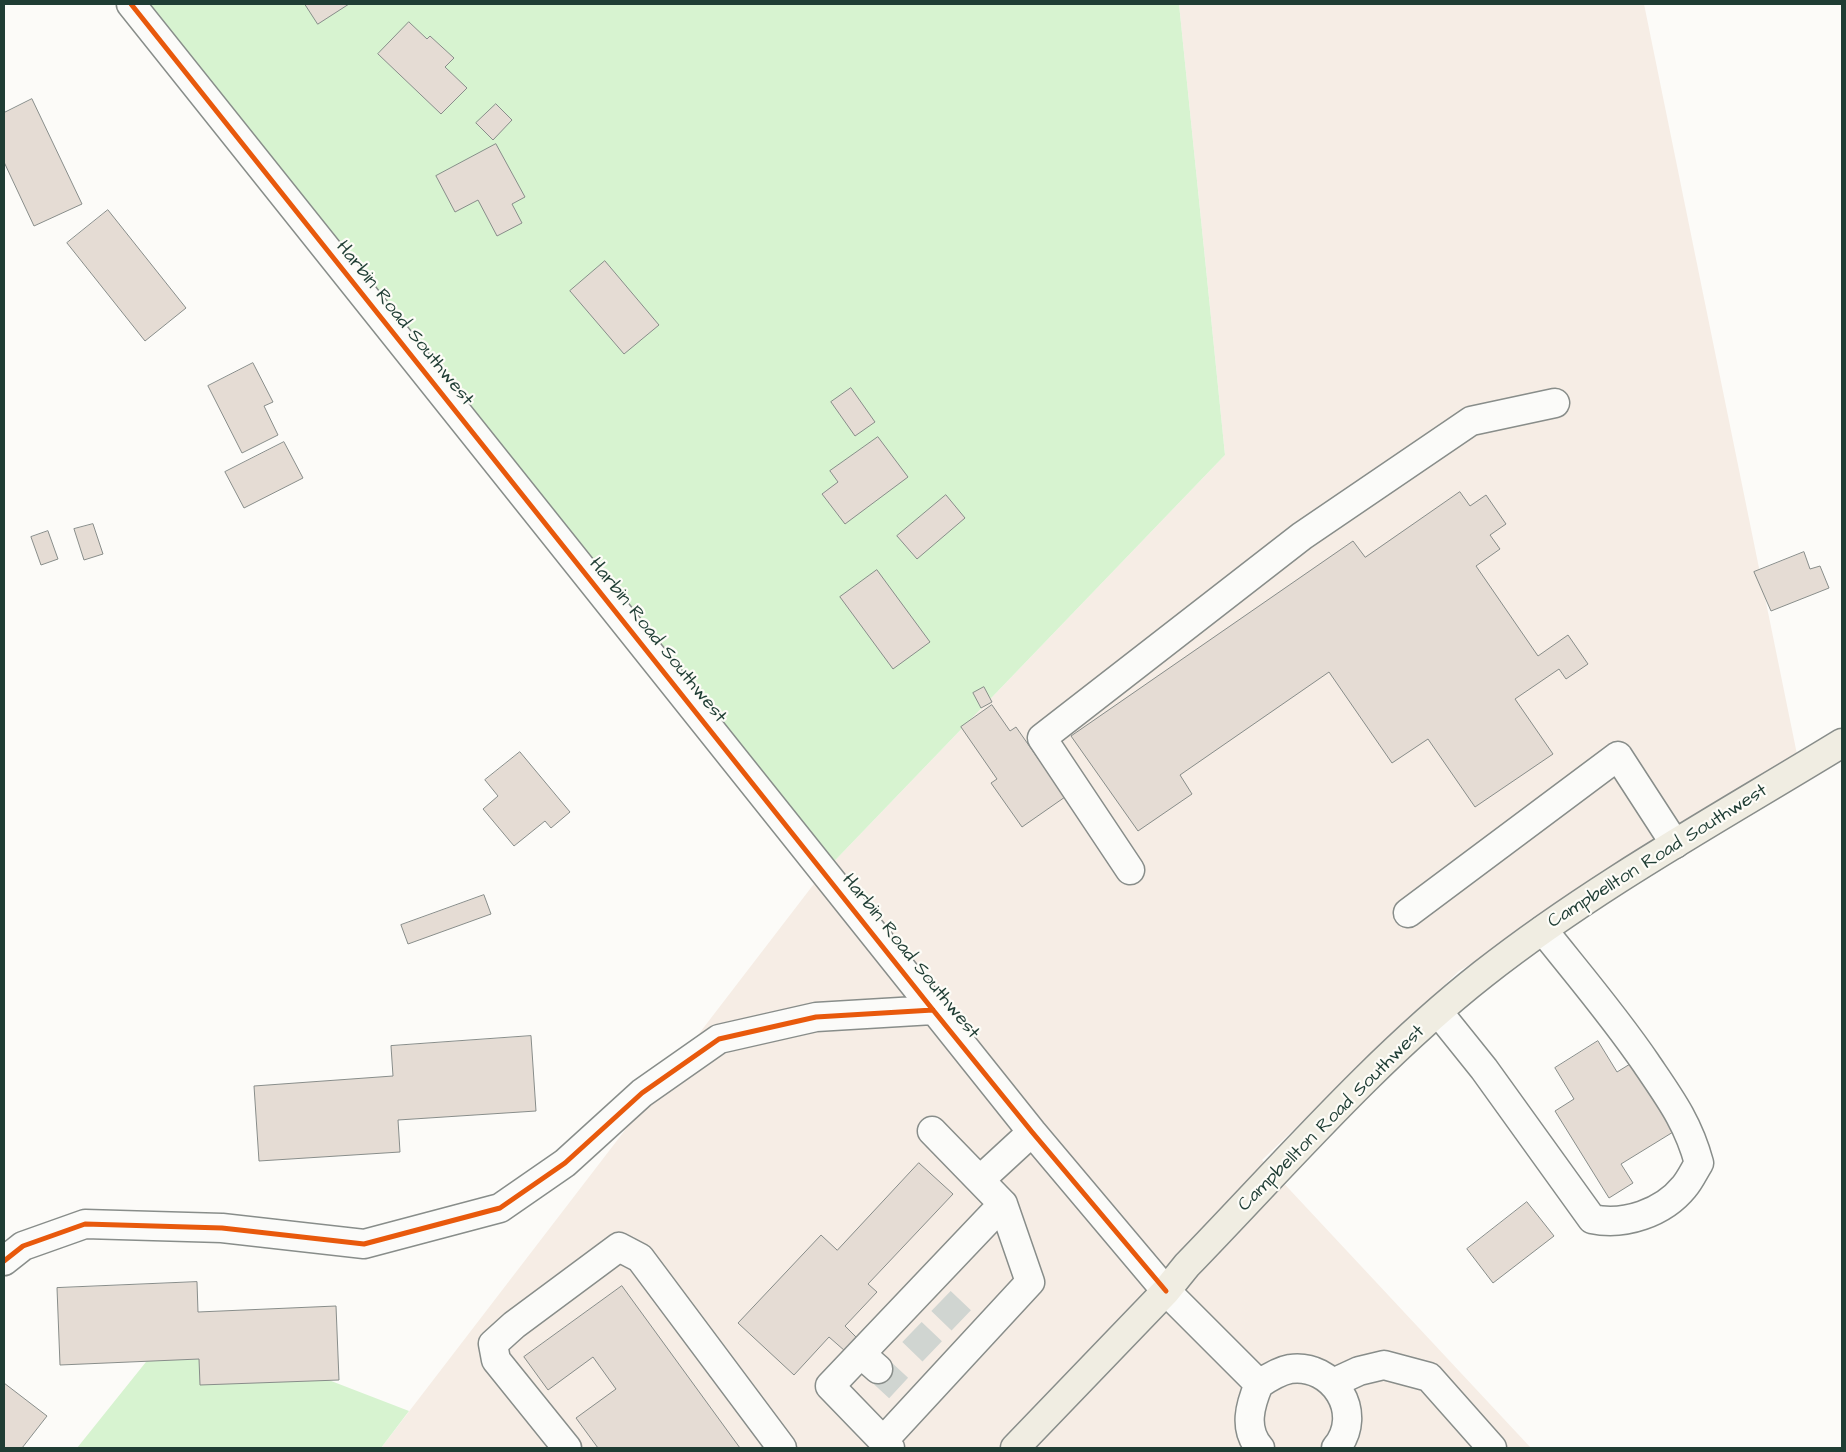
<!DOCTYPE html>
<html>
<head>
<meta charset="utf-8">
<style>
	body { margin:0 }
	#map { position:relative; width:1846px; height:1452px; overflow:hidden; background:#fcfbf8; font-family:"Architects Daughter",sans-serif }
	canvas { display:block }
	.frame { position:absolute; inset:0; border:5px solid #1f3d34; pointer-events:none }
</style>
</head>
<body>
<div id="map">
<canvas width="1846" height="1452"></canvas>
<div class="frame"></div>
</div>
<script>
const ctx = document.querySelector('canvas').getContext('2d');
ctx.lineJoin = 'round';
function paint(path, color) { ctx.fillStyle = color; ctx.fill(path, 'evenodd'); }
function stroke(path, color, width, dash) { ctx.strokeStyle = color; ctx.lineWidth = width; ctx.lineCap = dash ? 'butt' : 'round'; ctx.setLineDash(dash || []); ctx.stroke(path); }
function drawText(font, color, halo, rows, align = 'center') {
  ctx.font = font + ' "Architects Daughter",sans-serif'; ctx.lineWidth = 4.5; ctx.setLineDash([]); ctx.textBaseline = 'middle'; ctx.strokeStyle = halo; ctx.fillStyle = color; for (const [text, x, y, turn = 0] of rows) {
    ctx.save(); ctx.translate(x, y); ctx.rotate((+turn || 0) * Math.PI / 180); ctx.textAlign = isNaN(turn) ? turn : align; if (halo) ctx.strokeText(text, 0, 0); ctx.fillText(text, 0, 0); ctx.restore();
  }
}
paint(new Path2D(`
	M1179 4H1644L1800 769 1459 971 1262 1160 1531 1448H381L820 876 1225 455Z`), '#f6ede5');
paint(new Path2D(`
	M146 4H1179L1225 455 820 876Z
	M178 1322 409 1411 381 1448H77Z`), '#d7f3d0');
const building = new Path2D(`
	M305 4H349L318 24Z
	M409 22 427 39 430 36 454 58 445 67 467 88 441 114 378 54Z
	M32 99 82 204 34 226 4 162V113Z
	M496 104 512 120 493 140 476 123Z
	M496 144 525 197 512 204 522 223 497 236 478 200 455 212 436 176Z
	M108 210 186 308 145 341 67 243Z
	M605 261 659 325 624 354 570 291Z
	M253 363 273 402 264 406 278 435 242 453 208 386Z
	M851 388 875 422 855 436 831 402Z
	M878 437 908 477 845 524 822 494 838 482 830 471Z
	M284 442 303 478 244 508 225 472Z
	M1460 492 1470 506 1486 495 1506 524 1490 535 1500 549 1476 566 1538 656 1568 635 1588 664 1566 679 1559 669 1515 699 1553 754 1475 807 1428 739 1392 763 1329 672 1180 775 1192 794 1138 831 1071 736 1353 541 1365 557Z
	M946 495 965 518 917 559 897 536Z
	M93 524 103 554 84 560 74 529Z
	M48 531 58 559 41 565 31 537Z
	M1804 552 1810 569 1820 566 1829 588 1771 611 1754 572Z
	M877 570 930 642 893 669 840 597Z
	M984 687 992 702 981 708 973 693Z
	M992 705 1010 731 1016 727 1065 797 1022 827 991 783 997 779 961 727Z
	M520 752 570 812 551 828 545 821 514 846 483 809 498 796 485 780Z
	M484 895 491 914 408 944 401 925Z
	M531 1036 536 1111 398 1120 400 1152 259 1161 254 1086 393 1076 391 1046Z
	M1598 1041 1617 1072 1635 1061 1678 1129 1621 1164 1633 1183 1609 1198 1555 1111 1574 1099 1555 1068Z
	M919 1163 953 1194 868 1284 877 1292 845 1326 857 1338 845 1351 829 1337 794 1375 738 1323 821 1235 837 1250Z
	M1527 1202 1554 1236 1493 1283 1467 1249Z
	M197 1282 198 1312 336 1306 339 1380 200 1385 199 1359 60 1365 57 1288Z
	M622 1286 740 1448H598L576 1418 616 1389 593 1357 548 1390 524 1357Z
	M4 1383 47 1416 22 1448H4Z`);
paint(building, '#e5dcd4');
stroke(building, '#888d8a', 1);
stroke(new Path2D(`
	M941 1301 964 1323
	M912 1332 936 1355
	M878 1369 903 1392`), '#d0d5d1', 28, [28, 14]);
const minor = new Path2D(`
	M131 4 1032 1132 1166 1291 1259 1384
	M1130 870 1042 738 1302 536 1471 421 1555 403
	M1408 913 1618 756 1675 844
	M1439 1013 1484 1069 1592 1219C1624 1226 1663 1213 1684 1187 1690 1180 1694 1171 1699 1163 1688 1122 1669 1097 1646 1063 1614 1016 1578 974 1543 930
	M981 1179 1032 1132
	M4 1261 23 1246 85 1224 222 1228 364 1244 500 1208 565 1163 642 1093 719 1039 816 1017 933 1010
	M861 1354 878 1369
	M1333 1383 1359 1371 1384 1365 1429 1377 1492 1448
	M883 1441 1030 1282 1003 1204
	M567 1448 496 1360 493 1344 514 1325 619 1247 640 1258 782 1448
	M890 1448 830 1386 1003 1204 932 1131
	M1260 1448C1243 1429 1250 1405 1259 1384 1268 1378 1279 1371 1290 1369 1333 1363 1365 1413 1336 1448`);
const major = new Path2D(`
	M1015 1448 1166 1291 1187 1265C1283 1166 1375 1059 1483 974 1595 886 1721 817 1842 743`);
stroke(minor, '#888d8a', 31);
stroke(major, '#888d8a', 31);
stroke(minor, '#fbfbf9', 28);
stroke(major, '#f0ede2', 28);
stroke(new Path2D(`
	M131 4 933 1010 1032 1132 1166 1291
	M4 1261 23 1246 85 1224 222 1228 364 1244 500 1208 565 1163 642 1093 719 1039 816 1017 933 1010`), '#e8590c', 5);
drawText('19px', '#1f3d34', '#fdfcf7', [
	["Harbin Road Southwest",404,324,51],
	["Harbin Road Southwest",657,641,51],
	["Campbellton Road Southwest",1658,857,-32],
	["Harbin Road Southwest",910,957,51],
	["Campbellton Road Southwest",1332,1119,-45]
]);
</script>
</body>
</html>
